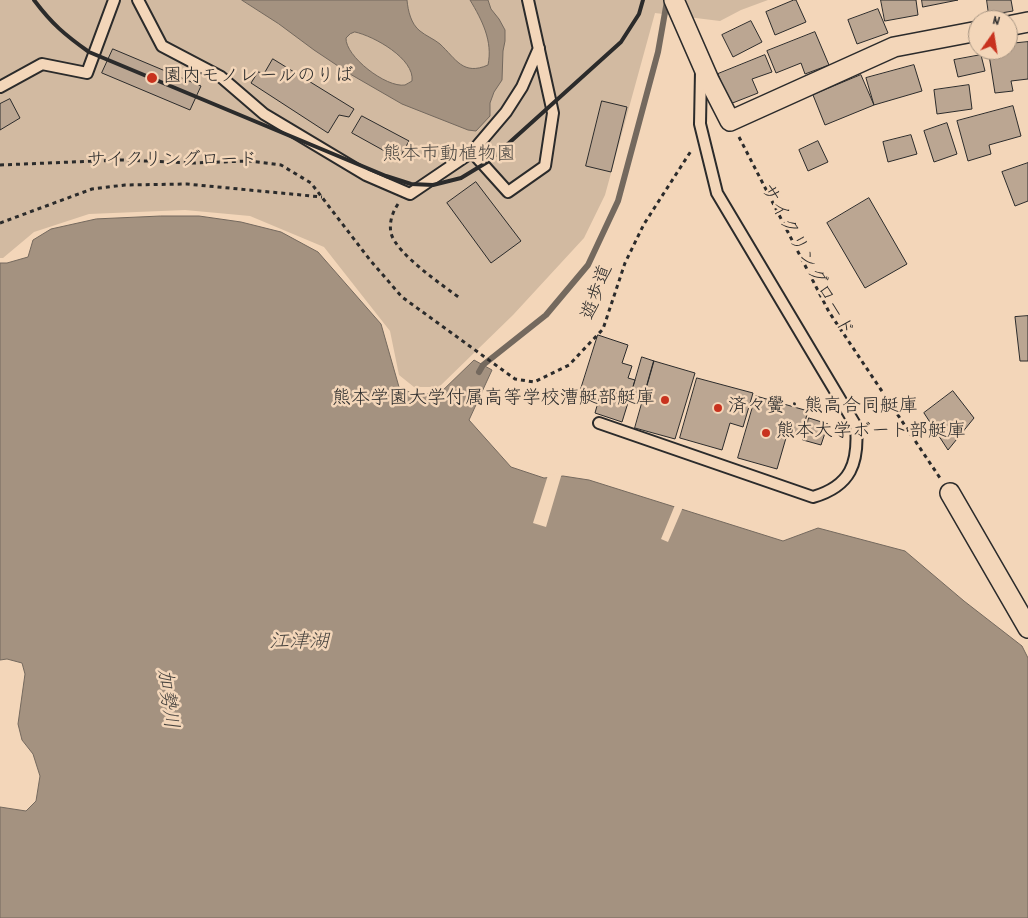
<!DOCTYPE html>
<html>
<head>
<meta charset="utf-8">
<style>
	body { margin:0 }
	#map { position:relative; width:1028px; height:918px; overflow:hidden; background:#f3d6b9; font-family:Dekko,sans-serif }
	canvas { display:block }
	.north { position:absolute; left:968px; top:10px; width:50px; height:50px; box-sizing:border-box; background:#f3d6b9; border:1px solid #a39280; border-radius:50%; rotate:13deg; font-size:14px; font-weight:700; line-height:20px; text-align:center; color:#2b2b2b }
	.north::after { content:''; display:block; margin:auto; width:18px; height:22px; background:#c8321e; clip-path:polygon(50% 0,100% 100%,50% 72%,0 100%) }
</style>
</head>
<body>
<div id="map">
<canvas width="1028" height="918"></canvas>
<div class="north">N</div>
</div>
<script>
const ctx = document.querySelector('canvas').getContext('2d');
ctx.lineJoin = 'round';
function paint(path, color) { ctx.fillStyle = color; ctx.fill(path, 'evenodd'); }
function stroke(path, color, width, dash) { ctx.strokeStyle = color; ctx.lineWidth = width; ctx.lineCap = dash ? 'butt' : 'round'; ctx.setLineDash(dash || []); ctx.stroke(path); }
function drawText(font, color, halo, rows, align = 'center') {
  ctx.font = font + ' Dekko,"Klee One",sans-serif'; ctx.lineWidth = 5; ctx.setLineDash([]); ctx.textBaseline = 'middle'; ctx.strokeStyle = halo; ctx.fillStyle = color; for (const [text, x, y, turn = 0] of rows) {
    ctx.save(); ctx.translate(x, y); ctx.rotate((+turn || 0) * Math.PI / 180); ctx.textAlign = isNaN(turn) ? turn : align; if (halo) ctx.strokeText(text, 0, 0); ctx.fillText(text, 0, 0); ctx.restore();
  }
}
paint(new Path2D(`
	M0 0H768L741 10 720 21 655 13 605 195 584 238 513 315 439 387H414L399 375 390 331 324 247 250 216 185 210 89 214 34 232 3 258H0Z`), '#d2baa1');
const water = new Path2D(`
	M242 0H407C408 11 411 24 420 31 426 36 434 39 440 44 456 59 463 76 488 65 493 41 482 20 470 0H488L491 9 499 19 505 30V41L503 51 502 80 494 92 490 103V116L476 131 468 130 402 104 350 74 314 50 279 24ZM355 32C374 36 415 59 412 81 410 82 407 84 405 85 386 88 345 56 346 38L350 34Z
	M161 216H199L241 222 281 232 318 252 381 324 399 387 411 393 439 394 474 360 492 370 469 420 511 467 544 478 563 476 589 480 783 541 818 528 905 551 964 601 1022 646 1028 658V918H0V807L26 811 36 801 40 776 33 754 22 740 18 724 25 674 22 663 7 659 0 660V263H7L28 257 33 240 51 229 96 219Z`);
paint(water, '#a49280');
stroke(water, '#74695e', 1);
paint(new Path2D(`
	M562 473 546 527 533 523 548 475Z
	M675 505 683 507 668 542 661 539Z`), '#f3d6b9');
stroke(new Path2D(`
	M479 372 483 365 546 315 588 265 618 201 658 52 667 1`), '#74695e', 6);
const building = new Path2D(`
	M794 0H796L806 22 775 35 766 12Z
	M881 0H916L918 15 885 21Z
	M922 0H958L923 7Z
	M987 0H1011L1013 11 989 15Z
	M878 9 888 33 857 44 848 20Z
	M751 21 762 42 733 57 722 35Z
	M815 32 829 65 805 74 801 63 776 73 767 51Z
	M1028 42V79L1011 81 1013 91 995 93 989 55 1008 53V44Z
	M113 49 201 86 190 110 102 73Z
	M765 55 772 72 752 79 758 93 730 104 718 74Z
	M981 55 985 71 958 77 954 60Z
	M273 59 354 109 349 117 339 115 328 133 251 83 258 72 264 73Z
	M914 65 922 91 874 105 866 78Z
	M861 75 874 105 825 125 813 95Z
	M969 85 972 109 937 114 934 90Z
	M10 99 20 118 0 130V104Z
	M602 101 627 107 611 172 586 166Z
	M1013 106 1021 136 989 145 991 154 968 161 957 121Z
	M362 116 409 141 399 159 352 133Z
	M947 123 957 154 934 162 924 131Z
	M911 135 917 154 888 162 883 142Z
	M818 141 828 162 808 171 799 150Z
	M1028 163V201L1015 206 1002 172Z
	M476 182 521 241 491 263 447 203Z
	M869 198 907 264 865 288 827 223Z
	M1028 316V361H1020L1015 317Z
	M598 335 628 345 622 363 632 366 628 378 635 380 622 422 595 413 600 395 581 389Z
	M642 357 654 361 642 403 630 399Z
	M654 361 695 373 675 439 635 428Z
	M697 378 753 393 743 427 730 423 722 450 680 438Z
	M953 391 974 418 948 450 924 413Z
	M756 396 808 411 801 435 788 431 777 469 738 458Z
	M809 418 828 424 821 445 803 440Z`);
paint(building, '#bba692');
stroke(building, '#2b2b2b', 1);
const service = new Path2D(`
	M138 0 162 46 221 77 264 114 366 175 410 194 472 152 506 112 522 87 539 48
	M0 87 42 64 87 73 114 0
	M472 152 508 192 545 166 553 113 528 0
	M599 423 813 497C851 486 859 463 856 426L717 193 700 124 701 71`);
const minor = new Path2D(`
	M674 0 709 80 730 121 894 47 978 31
	M1008 26 1028 22
	M950 493 1028 628`);
stroke(service, '#2b2b2b', 14);
stroke(minor, '#2b2b2b', 22);
stroke(new Path2D(`
	M739 137 829 312 940 478
	M0 165 121 160 193 163 249 161 281 165 311 183 370 260 402 297 515 379 534 382 569 365 603 329 625 263 644 224 691 151
	M398 204C392 213 389 223 391 233 396 254 444 286 461 299
	M0 223 92 189 125 185 187 184 322 197`), '#2b2b2b', 3, [4, 4]);
stroke(service, '#f3d6b9', 10);
stroke(minor, '#f3d6b9', 19);
stroke(new Path2D(`
	M34 0C52 24 65 35 89 52L386 176 411 184 433 185 461 178 489 161 621 42 639 14 643 0`), '#2b2b2b', 4);
for (const [x, y, r, color] of [
	[152,78,6,"#c8321e"],
	[665,400,5,"#c8321e"],
	[718,408,5,"#c8321e"],
	[766,433,5,"#c8321e"]
]) { const dot = new Path2D(); dot.arc(x, y, r, 0, 2 * Math.PI); ctx.fillStyle = color; ctx.fill(dot); stroke(dot, '#f3d6b9', 2); }
drawText('19px', '#2b2b2b', '#f3d6b9', [
	["園内モノレールのりば",163,78],
	["熊本学園大学付属高等学校漕艇部艇庫",655,400,"right"],
	["済々黌・熊高合同艇庫",728,408],
	["熊本大学ボート部艇庫",776,433]
], 'left');
drawText('19px', '#4c4843', '#f3d6b9', [
	["熊本市動植物園",449,156]
]);
drawText('19px', '#2b2b2b', '#f3d6b9', [
	["サイクリングロード",172,162],
	["サイクリングロード",805,261,61],
	["遊歩道",599,293,-70]
]);
drawText('italic 20px', '#494540', '#f3d6b9', [
	["江津湖",299,644],
	["加勢川",165,699,83]
]);
</script>
</body>
</html>
